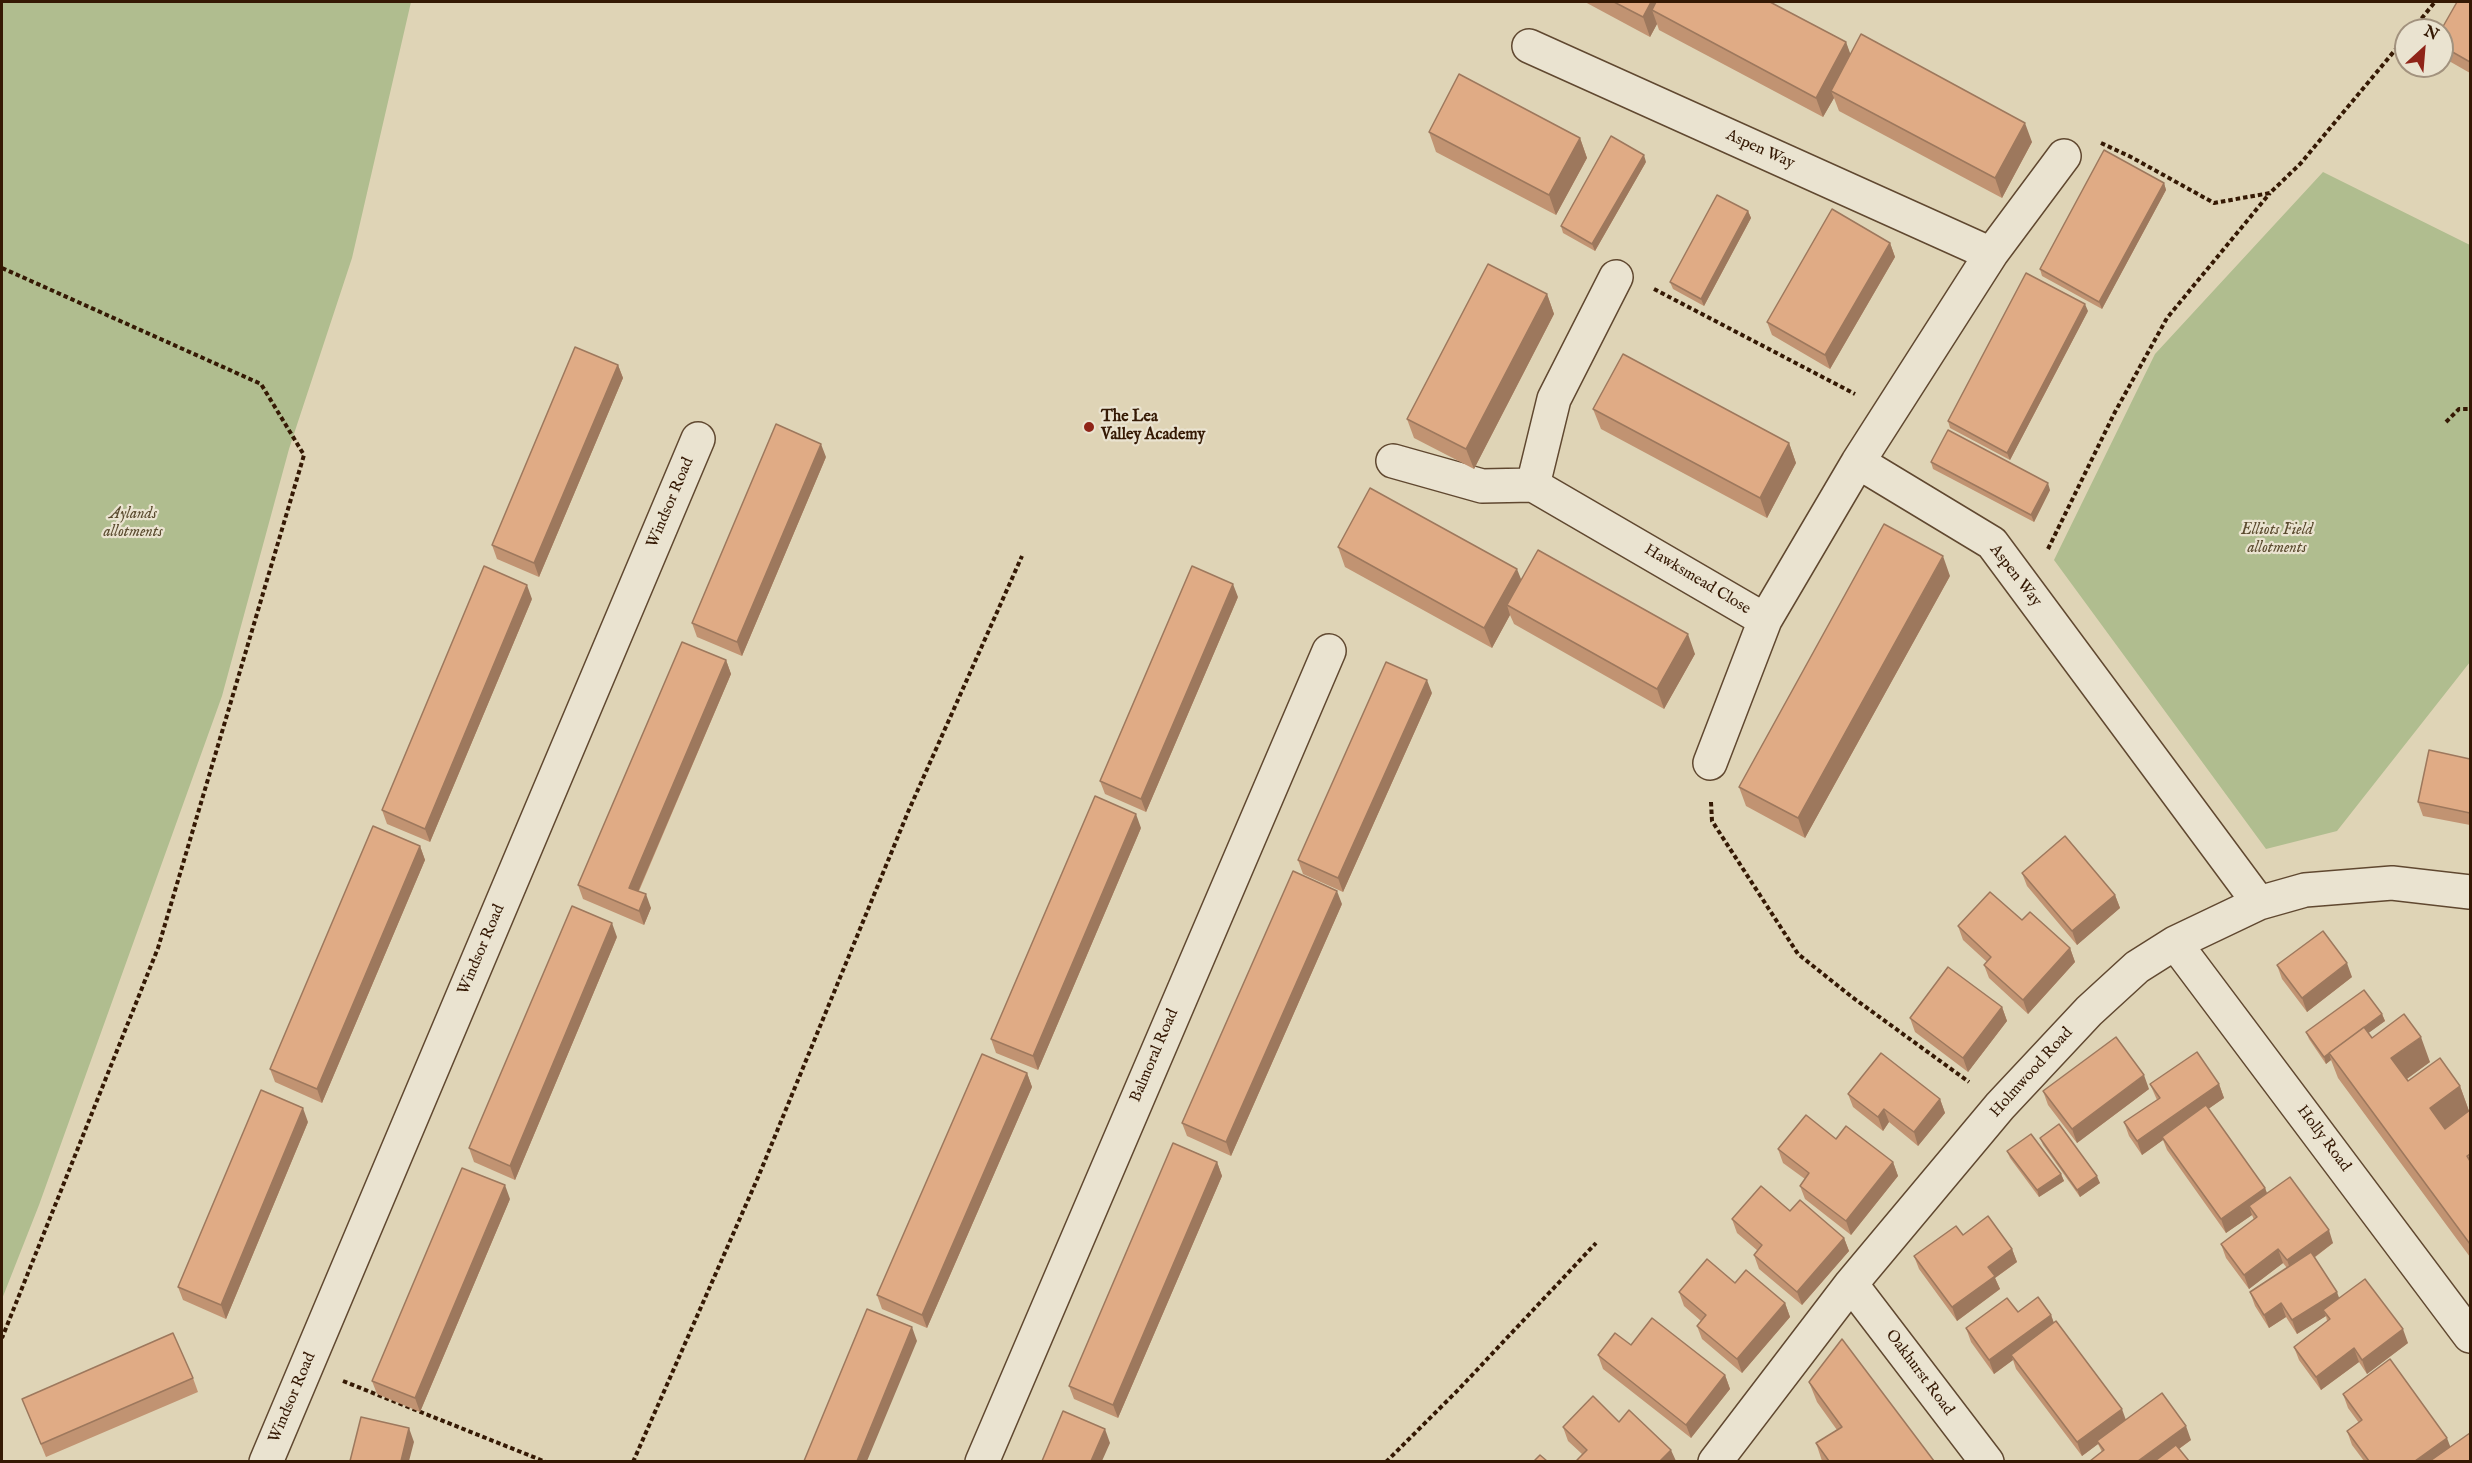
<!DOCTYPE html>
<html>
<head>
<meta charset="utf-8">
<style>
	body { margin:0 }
	#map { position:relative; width:2472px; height:1463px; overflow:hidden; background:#dfd4b6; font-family:"IM FELL English",serif }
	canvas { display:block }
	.frame { position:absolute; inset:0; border:3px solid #351904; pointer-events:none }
	.north { position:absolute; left:2394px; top:18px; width:60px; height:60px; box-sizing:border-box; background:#eae3d0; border:2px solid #a2927e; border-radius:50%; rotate:26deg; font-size:16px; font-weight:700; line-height:24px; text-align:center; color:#351904 }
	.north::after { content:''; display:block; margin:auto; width:21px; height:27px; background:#8f2418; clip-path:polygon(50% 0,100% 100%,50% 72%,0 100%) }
</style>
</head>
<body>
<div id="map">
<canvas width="2472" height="1463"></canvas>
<div class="frame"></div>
<div class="north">N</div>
</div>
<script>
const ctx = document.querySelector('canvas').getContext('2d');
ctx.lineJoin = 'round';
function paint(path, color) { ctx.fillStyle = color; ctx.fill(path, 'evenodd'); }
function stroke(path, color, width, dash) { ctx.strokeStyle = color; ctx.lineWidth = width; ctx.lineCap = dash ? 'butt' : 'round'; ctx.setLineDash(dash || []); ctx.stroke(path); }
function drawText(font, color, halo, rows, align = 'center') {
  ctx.font = font + ' "IM FELL English",serif'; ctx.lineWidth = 4.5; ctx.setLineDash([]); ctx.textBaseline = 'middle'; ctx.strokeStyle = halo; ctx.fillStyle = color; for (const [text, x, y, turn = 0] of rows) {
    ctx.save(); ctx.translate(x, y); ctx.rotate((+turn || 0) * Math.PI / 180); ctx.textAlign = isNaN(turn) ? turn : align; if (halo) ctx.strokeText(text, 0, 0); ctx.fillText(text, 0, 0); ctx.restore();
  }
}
paint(new Path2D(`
	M2 2H411L352 258 289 449 222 696 39 1205 2 1299Z
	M2323 172 2470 245V662L2337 831 2266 849 2054 560 2155 354Z`), '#b0bd8f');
const minor = new Path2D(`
	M1529 46 1991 254 1858 462 1992 543 2259 903
	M1991 254 2064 156
	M1393 461 1482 486 1533 485 1765 620 1858 462
	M1533 485 1554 399 1616 277
	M1710 763 1765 620
	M2175 943 2470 1336
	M1851 1284 1987 1462
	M266 1462 698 439
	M982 1462 1329 651
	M1715 1462 1851 1284 2000 1106 2089 1011 2137 967 2175 943 2259 903 2305 890 2392 883 2470 892`);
stroke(minor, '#604830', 36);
stroke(new Path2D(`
	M2412 30 2435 2
	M2101 143 2131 157 2214 203 2270 193 2301 163 2406 37
	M2 268 261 384 304 455 158 948 2 1338
	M1654 289 1855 394
	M2446 422 2459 409H2470
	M2048 549 2115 412 2167 318 2270 193
	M1711 802 1712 821 1798 954 1852 997 1969 1082
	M343 1381 546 1462
	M633 1462 759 1175 908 812 1022 556
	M1386 1462 1459 1389 1596 1243`), '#351904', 4, [4.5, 3]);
stroke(minor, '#eae3d0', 33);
paint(new Path2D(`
	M1585 2H1770L1846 42 1850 55 2032 142 2002 198 1839 111 1834 98 1823 117 1659 30 1657 24 1650 37Z
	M2470 2V73L2442 57V30Z
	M1429 132 1580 138 1587 158 1556 215 1436 152Z
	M1646 162 1595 251 1563 233 1561 226Z
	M2164 183 2166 190 2102 309 2042 276 2040 269Z
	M1748 211 1751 218 1704 306 1673 289 1670 282Z
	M1890 243 1895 257 1830 369 1772 335 1767 322Z
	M1547 294 1554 314 1474 469 1414 438 1407 419Z
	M2088 311 2010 460 1950 428 1948 421Z
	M618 365 623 378 539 577 497 559 492 545Z
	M1593 409 1789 443 1796 463 1767 518 1601 429Z
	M826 457 742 656 697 637 692 623Z
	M1931 462 2050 490 2034 522 1933 469Z
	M1338 547 1521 579 1695 654 1664 709 1514 624 1510 615 1492 648 1345 567Z
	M1950 576 1805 838 1746 806 1739 787Z
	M1238 597 1146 812 1105 794 1100 781Z
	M532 599 430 842 387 824 382 810Z
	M726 660 731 674 639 891 651 908 644 925 583 899 578 885Z
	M1432 693 1343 892 1303 874 1298 860Z
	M2470 759V825L2423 816 2418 802Z
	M1141 828 1038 1070 996 1053 991 1039Z
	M420 846 425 860 322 1103 275 1082 270 1069Z
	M2022 873 2115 895 2120 908 2077 945 2027 886Z
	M1342 904 1231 1156 1187 1136 1182 1123Z
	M2022 920 2070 948 2075 962 2028 1014 1989 978 1984 965 1987 962 1963 940 1958 926Z
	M617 937 515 1180 474 1162 469 1148Z
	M2277 965 2352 977 2307 1012 2282 979Z
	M2002 1007 2007 1021 1968 1072 1915 1032 1910 1018Z
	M2382 1014 2385 1021 2368 1033 2372 1038 2430 1062 2407 1079 2408 1081 2460 1086 2469 1111 2470 1110V1257L2338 1078 2331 1060 2326 1064 2309 1039 2306 1032Z
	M1027 1073 1032 1087 927 1328 882 1309 877 1295Z
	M2150 1084H2219L2224 1098 2208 1109 2265 1188 2267 1193 2333 1243 2314 1258 2339 1298 2408 1343 2367 1374 2359 1362 2321 1390 2299 1360 2294 1347 2327 1321 2326 1316 2297 1334 2286 1317 2269 1328 2255 1306 2250 1292 2287 1268 2283 1263 2249 1289 2226 1258 2221 1244 2254 1220 2252 1215 2226 1233 2167 1150 2163 1140 2142 1155 2129 1136 2124 1122 2157 1100Z
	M2149 1089 2077 1143 2048 1105 2043 1091Z
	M1848 1094 1940 1099 1945 1113 1918 1146 1889 1122 1883 1131 1853 1107Z
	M308 1122 226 1319 183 1300 178 1287Z
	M2040 1138 2100 1183 2080 1197 2043 1145Z
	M1836 1139 1893 1162 1898 1176 1851 1235 1805 1199 1800 1186 1805 1179 1783 1163 1778 1149Z
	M2007 1151 2061 1174 2064 1181 2039 1197 2010 1158Z
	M1217 1162 1222 1176 1118 1418 1074 1399 1069 1386Z
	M510 1199 420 1412 377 1394 372 1381Z
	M1790 1211 1844 1238 1849 1251 1802 1305 1759 1269 1754 1255 1758 1251 1737 1233 1732 1219Z
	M1963 1235 2012 1249 2017 1262 1995 1278 2000 1289 1957 1321 1919 1269 1914 1256Z
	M1735 1283 1785 1303 1790 1317 1742 1373 1702 1339 1697 1326 1701 1321 1684 1306 1679 1292Z
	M2018 1312 2051 1315 2054 1323 2126 1420 2191 1440 2179 1449 2102 1452 2098 1444 2082 1456 2016 1369 2013 1360 1994 1374 1971 1342 1966 1328Z
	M1631 1345 1725 1375 1730 1389 1691 1438 1603 1369 1598 1355Z
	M193 1378 198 1392 46 1457 22 1399Z
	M1809 1382 1934 1461H1822L1816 1443 1837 1430 1817 1402Z
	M2343 1394 2450 1447 2470 1461H2364L2352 1445 2347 1431 2359 1423 2348 1408Z
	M1619 1422 1676 1461H1578L1577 1460 1582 1454 1568 1441 1563 1427Z`), '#c19372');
paint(new Path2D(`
	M1651 2H1669L1652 10 1657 24 1650 37 1643 17Z
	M1846 42 1853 61 1831 91 1834 98 1823 117 1816 98Z
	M2025 123 2032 142 2002 198 1995 178Z
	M1580 138 1587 158 1556 215 1549 195Z
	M1644 155 1646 162 1595 251 1592 244Z
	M2164 183 2166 190 2102 309 2099 302Z
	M1748 211 1751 218 1704 306 1701 299Z
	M1890 243 1895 257 1830 369 1825 355Z
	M1547 294 1554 314 1474 469 1466 449Z
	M2085 304 2088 311 2010 460 2007 453Z
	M618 365 623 378 539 577 534 563Z
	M1789 443 1796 463 1767 518 1760 498Z
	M821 444 826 457 742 656 737 642Z
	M2048 483 2050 490 2034 522 2031 515Z
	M1943 556 1950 576 1805 838 1798 818Z
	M1517 569 1525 589 1507 605 1510 615 1492 648 1484 628Z
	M1233 584 1238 597 1146 812 1141 799Z
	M527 585 532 599 430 842 425 829Z
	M1688 634 1695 654 1664 709 1657 689Z
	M726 660 731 674 634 901 629 888Z
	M1427 680 1432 693 1343 892 1338 878Z
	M1136 814 1141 828 1038 1070 1033 1056Z
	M420 846 425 860 322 1103 317 1089Z
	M1337 891 1342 904 1231 1156 1226 1142Z
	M646 894 651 908 644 925 639 911Z
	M2115 895 2120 908 2077 945 2072 931Z
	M612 923 617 937 515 1180 510 1166Z
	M2070 948 2075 962 2028 1014 2023 1000Z
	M2347 963 2352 977 2307 1012 2302 998Z
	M2002 1007 2007 1021 1968 1072 1963 1058Z
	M2382 1014 2385 1021 2333 1059 2329 1053Z
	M2421 1037 2430 1062 2401 1083 2391 1058Z
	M2329 1053 2331 1060 2326 1064 2324 1057Z
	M1027 1073 1032 1087 927 1328 922 1315Z
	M2144 1075 2149 1089 2077 1143 2072 1129Z
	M2219 1084 2224 1098 2164 1140 2162 1137 2163 1140 2142 1155 2137 1141Z
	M2460 1086 2469 1111 2439 1133 2430 1108Z
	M1940 1099 1945 1113 1918 1146 1914 1132Z
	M303 1108 308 1122 226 1319 221 1305Z
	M1884 1109 1889 1122 1883 1131 1878 1117Z
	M1217 1162 1222 1176 1118 1418 1113 1405Z
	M1893 1162 1898 1176 1851 1235 1846 1221Z
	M2061 1174 2064 1181 2039 1197 2037 1190Z
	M2097 1176 2100 1183 2080 1197 2077 1190Z
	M505 1185 510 1199 420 1412 415 1398Z
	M2265 1188 2270 1202 2249 1206 2252 1215 2226 1233 2221 1219Z
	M2329 1230 2333 1243 2292 1274 2287 1260Z
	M1844 1238 1849 1251 1802 1305 1797 1292Z
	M2012 1249 2017 1262 1995 1278 2000 1289 1957 1321 1952 1307 1988 1267Z
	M2278 1249 2283 1263 2249 1289 2244 1275Z
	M2337 1292 2342 1306 2323 1310 2326 1316 2297 1334 2292 1320Z
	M1785 1303 1790 1317 1742 1373 1737 1359Z
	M2281 1303 2286 1317 2269 1328 2264 1315Z
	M2051 1315 2056 1329 2011 1355 2013 1360 1994 1374 1989 1360Z
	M912 1327 917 1341 867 1461H857Z
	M2403 1329 2408 1343 2367 1374 2362 1360Z
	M2354 1348 2359 1362 2321 1390 2316 1377Z
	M1725 1375 1730 1389 1691 1438 1686 1425Z
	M2122 1409 2127 1423 2097 1441 2098 1444 2082 1456 2077 1442Z
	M2186 1426 2191 1440 2162 1461H2138Z
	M409 1428 414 1442 409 1461H401Z
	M1105 1429 1110 1443 1102 1461H1091Z
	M2447 1438 2452 1451 2438 1461H2415Z
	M1671 1450 1676 1461H1660Z`), '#9d785d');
const building = new Path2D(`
	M1614 2H1651L1643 17Z
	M1656 2H1770L1846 42 1816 98 1652 10Z
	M2457 2H2470V62L2442 46 2441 30Z
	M1861 34 2025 123 1995 178 1831 91Z
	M1459 74 1580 138 1549 195 1429 132Z
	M1611 136 1644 155 1592 244 1561 226Z
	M2104 150 2164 183 2099 302 2040 269Z
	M1717 195 1748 211 1701 299 1670 282Z
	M1832 209 1890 243 1825 355 1767 322Z
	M1488 264 1547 294 1466 449 1407 419Z
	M2026 273 2085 304 2007 453 1948 421Z
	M575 347 618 365 534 563 492 545Z
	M1623 354 1789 443 1760 498 1593 409Z
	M776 424 821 444 737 642 692 623Z
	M1948 430 2048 483 2031 515 1931 462Z
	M1370 488 1517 569 1484 628 1338 547Z
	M1884 524 1943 556 1798 818 1739 787Z
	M1538 550 1688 634 1657 689 1507 605Z
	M484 566 527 585 425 829 382 810Z
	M1192 566 1233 584 1141 799 1100 781Z
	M682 642 726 660 629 888 646 894 639 911 578 885Z
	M1386 662 1427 680 1338 878 1298 860Z
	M2429 750 2470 759V813L2418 802Z
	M1095 796 1136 814 1033 1056 991 1039Z
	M373 826 420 846 317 1089 270 1069Z
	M2065 836 2115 895 2072 931 2022 873Z
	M1293 871 1337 891 1226 1142 1182 1123Z
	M1990 892 2022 920 2030 912 2070 948 2023 1000 1984 965 1991 957 1958 926Z
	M572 906 612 923 510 1166 469 1148Z
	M2323 931 2347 963 2302 998 2277 965Z
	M1948 967 2002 1007 1963 1058 1910 1018Z
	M2364 990 2382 1014 2324 1057 2306 1032Z
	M2404 1014 2421 1037 2391 1058 2408 1081 2440 1058 2460 1086 2430 1108 2445 1129 2470 1110V1154L2467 1156 2470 1161V1244L2329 1053 2364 1027 2372 1038Z
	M2116 1037 2144 1075 2072 1129 2043 1091Z
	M2197 1052 2219 1084 2137 1141 2124 1122 2160 1098 2150 1084Z
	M1881 1053 1940 1099 1914 1132 1884 1109 1878 1117 1848 1094Z
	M982 1054 1027 1073 922 1315 877 1295Z
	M261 1090 303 1108 221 1305 178 1287Z
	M2206 1105 2265 1188 2221 1219 2162 1137Z
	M1806 1115 1836 1139 1846 1126 1893 1162 1846 1221 1800 1186 1809 1173 1778 1149Z
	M2059 1124 2097 1176 2077 1190 2040 1138Z
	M2031 1134 2061 1174 2037 1190 2007 1151Z
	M1173 1143 1217 1162 1113 1405 1069 1386Z
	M462 1168 505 1185 415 1398 372 1381Z
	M2290 1177 2329 1230 2287 1260 2278 1249 2244 1275 2221 1244 2257 1217 2249 1206Z
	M1761 1186 1790 1211 1800 1200 1844 1238 1797 1292 1754 1255 1762 1245 1732 1219Z
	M1988 1216 2012 1249 1988 1267 1995 1276 1952 1307 1914 1256 1956 1226 1963 1235Z
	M2311 1252 2337 1292 2292 1320 2281 1303 2264 1315 2250 1292Z
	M1707 1259 1735 1283 1746 1270 1785 1303 1737 1359 1697 1326 1706 1315 1679 1292Z
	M2365 1279 2403 1329 2362 1360 2354 1348 2316 1377 2294 1347 2330 1319 2323 1310Z
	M2038 1297 2051 1315 1989 1360 1966 1328 2007 1298 2018 1312Z
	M867 1309 912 1327 857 1461H804Z
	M1652 1318 1725 1375 1686 1425 1598 1355 1615 1333 1631 1345Z
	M2056 1321 2122 1409 2077 1442 2011 1355Z
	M173 1333 193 1378 41 1444 22 1399Z
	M1842 1339 1934 1461H1829L1816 1443 1842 1427 1809 1382Z
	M2390 1359 2447 1438 2415 1461H2369L2347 1431 2362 1420 2343 1394Z
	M2162 1393 2186 1426 2138 1461H2090L2104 1450 2097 1441Z
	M1593 1396 1619 1422 1629 1410 1671 1450 1660 1461H1579L1577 1460 1587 1450 1563 1427Z
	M1063 1411 1105 1429 1091 1461H1042Z
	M361 1417 409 1428 401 1461H350Z
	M2470 1433V1461H2430Z
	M2176 1445 2189 1461H2155Z
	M1540 1455 1547 1461H1534Z`);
paint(building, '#e0ab85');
stroke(building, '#9d785d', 1.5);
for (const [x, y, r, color] of [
	[1089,427,6,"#8f2418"]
]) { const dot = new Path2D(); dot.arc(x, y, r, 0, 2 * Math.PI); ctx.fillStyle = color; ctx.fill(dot); stroke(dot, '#eae3d0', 2); }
drawText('16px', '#351904', '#eae3d0', [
	["Aspen Way",1760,150,24],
	["Windsor Road",671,503,-67],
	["Aspen Way",2015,576,52],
	["Hawksmead Close",1697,580,31],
	["Windsor Road",482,950,-67],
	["Balmoral Road",1155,1056,-67],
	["Holmwood Road",2032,1073,-48],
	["Holly Road",2323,1139,53],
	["Oakhurst Road",1919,1373,53],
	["Windsor Road",293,1398,-67]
]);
drawText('bold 16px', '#351904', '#eae3d0', [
	["The Lea",1101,418],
	["Valley Academy",1101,436]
], 'left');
drawText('italic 16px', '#5a4a2e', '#eae3d0', [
	["Aylands",133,515],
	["allotments",133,533],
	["Elliots Field",2277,531],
	["allotments",2277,549]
]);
</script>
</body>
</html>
